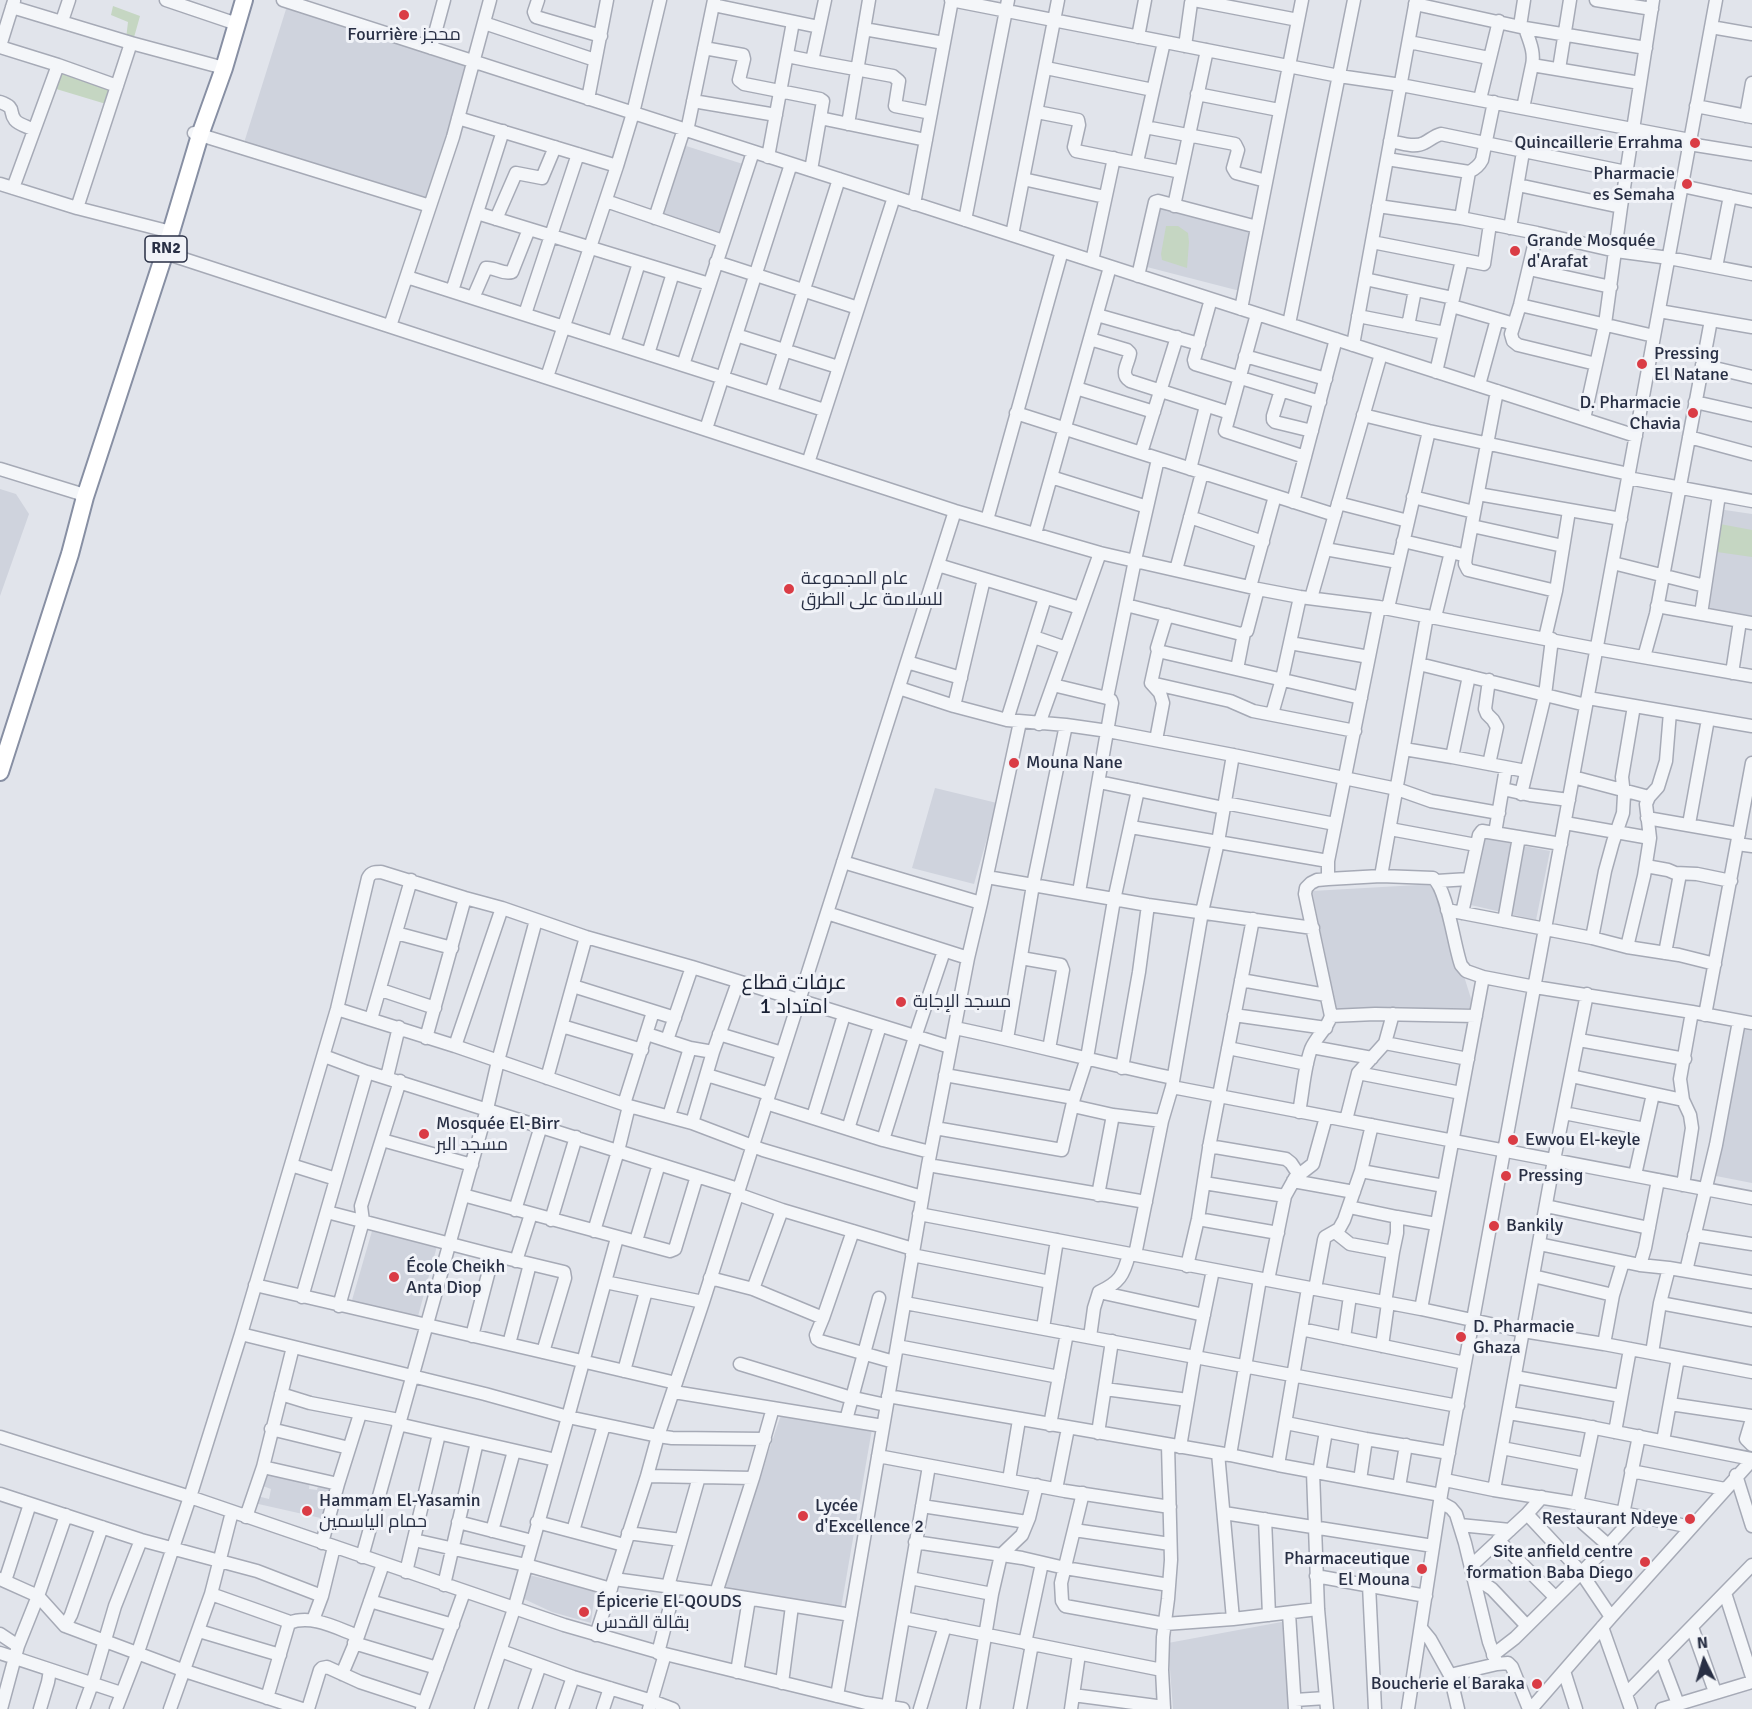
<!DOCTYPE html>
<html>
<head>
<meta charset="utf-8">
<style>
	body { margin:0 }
	#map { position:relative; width:1752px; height:1709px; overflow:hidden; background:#e1e4eb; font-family:Signika,sans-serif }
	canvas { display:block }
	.north { position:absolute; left:1674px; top:1631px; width:60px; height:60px; -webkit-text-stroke:4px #f1f3f8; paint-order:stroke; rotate:355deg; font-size:16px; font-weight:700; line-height:24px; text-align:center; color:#282f44 }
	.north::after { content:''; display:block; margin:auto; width:21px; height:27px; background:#282f44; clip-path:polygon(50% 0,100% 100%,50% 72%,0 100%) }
</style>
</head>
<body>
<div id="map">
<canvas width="1752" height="1709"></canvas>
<div class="north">N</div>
</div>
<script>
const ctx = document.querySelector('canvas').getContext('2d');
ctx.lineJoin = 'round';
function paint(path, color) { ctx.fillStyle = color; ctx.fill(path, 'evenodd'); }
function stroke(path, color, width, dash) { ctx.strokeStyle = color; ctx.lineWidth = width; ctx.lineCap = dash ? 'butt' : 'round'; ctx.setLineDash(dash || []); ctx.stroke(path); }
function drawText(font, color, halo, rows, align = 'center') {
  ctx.font = font + ' Signika,Cairo,sans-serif'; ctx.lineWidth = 6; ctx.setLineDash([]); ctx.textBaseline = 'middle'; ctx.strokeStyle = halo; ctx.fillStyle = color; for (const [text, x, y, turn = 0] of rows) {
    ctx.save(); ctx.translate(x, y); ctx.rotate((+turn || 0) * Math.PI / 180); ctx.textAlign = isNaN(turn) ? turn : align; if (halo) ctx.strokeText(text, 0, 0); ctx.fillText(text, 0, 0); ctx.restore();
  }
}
paint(new Path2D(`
	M287 6 473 67 428 203 243 146Z
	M683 145 746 165 723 237 660 217Z
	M1158 207 1252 230 1240 291 1147 267Z
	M0 489 16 494 29 514 0 596Z
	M1718 509 1752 514V621L1702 613Z
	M935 788 997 803 974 884 912 868Z
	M1483 838 1550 851 1536 920 1471 905Z
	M1435 884 1474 1008 1337 1011 1312 891Z
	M1741 1029 1752 1031V1183L1716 1176Z
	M372 1231 437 1246 417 1320 350 1307Z
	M781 1415 872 1429 841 1608 722 1587Z
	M264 1472 310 1481 309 1489 317 1490 319 1482 333 1487 325 1519 254 1503 257 1496 269 1499 271 1489 260 1485Z
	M529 1575 595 1591 591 1623 552 1612 524 1599Z
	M1287 1621 1297 1709H1173L1168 1643Z`), '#cfd3dd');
paint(new Path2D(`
	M113 6 140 16 133 41 126 39 128 22 111 15Z
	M59 69 113 87 106 104 53 88Z
	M1166 226H1178L1188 233 1189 242 1187 268 1162 260 1161 254Z
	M1720 524 1752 530V557L1717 552Z`), '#c5d6c2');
const minor = new Path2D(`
	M166 0 237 24
	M283 0 1636 436
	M538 0 534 12 536 17 601 36
	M951 0 1339 76 1401 85 1690 140
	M1596 0 1652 9
	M1415 4 1525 28 1646 48
	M713 5 819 27
	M12 7 131 43 224 68
	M62 21 69 0
	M484 23 595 60
	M1520 26 1524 0
	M1711 27 1752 34
	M1525 28C1529 40 1535 52 1532 65
	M864 29 944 43
	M1138 37 1145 0
	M1409 42 1489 58
	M0 46 14 1
	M1185 46 1191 3 1194 0 1298 20
	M0 47 58 65 117 86
	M431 48 444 0
	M704 48 743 55 744 59 739 80 744 84 820 99 823 101 811 170
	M787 56 812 61 825 0
	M812 61 893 76 899 81 895 106 931 113
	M1046 68 1153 90
	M1559 69 1570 0
	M1197 94 1279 110
	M588 99 607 0
	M1480 99 1499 21
	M693 101 776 115
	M0 102C17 108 8 111 15 120 19 125 29 127 34 130
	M1696 106 1752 117
	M1523 108 1532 65 1640 83
	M1037 112 1078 120 1079 125 1074 147 1076 151 1181 172
	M1746 116 1752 83
	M458 118 617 166
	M820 118 926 140
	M848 124 869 0
	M1145 127 1235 144 1238 150 1233 168 1236 173 1266 181
	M687 131 714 0
	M194 133 430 206
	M1390 141C1400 143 1415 148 1424 143 1430 140 1434 136 1441 134L1626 172
	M1689 144 1752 154
	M768 157 793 22
	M1387 159 1469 172C1475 169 1479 166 1482 160L1494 102
	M1137 162 1164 42
	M1469 172 1461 218 1537 233 1616 251 1669 258 1752 274
	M1023 179 1105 197
	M0 184 77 208 171 232
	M1518 185 1621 207
	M1682 186 1752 201
	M13 188 58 65
	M606 201 723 241
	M914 204 952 0
	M1174 206 1207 50
	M1378 206 1461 218
	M77 208 131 43
	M477 213 709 284
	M655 218 684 129
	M496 219 516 173 542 178 555 147
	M965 220 1008 0
	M1510 228 1523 152
	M1537 233 1520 305 1511 334 1513 341 1518 345 1596 364
	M1012 235 1058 0
	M1372 242 1484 264 1490 224
	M156 250 955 511 1100 553 1258 589 1300 597 1379 607 1597 649 1752 676
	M1092 261 1114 158
	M716 262 858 308
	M1716 267 1730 196
	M1529 269 1611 287
	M1138 276 1155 202 1158 201 1257 227
	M407 277 824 410
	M1365 279 1453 298
	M452 291 503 131
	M473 298 486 268C496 267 502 275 512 272L529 229
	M1211 299 1194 360 1195 364 1320 402
	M1520 305 1654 336
	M1452 306 1514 324
	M1241 309 1302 0
	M1659 311 1752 327
	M525 314 578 154
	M1257 314 1225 431 1305 457
	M1097 315 1199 344
	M1358 316 1445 333
	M1289 324 1354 0
	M390 326 453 137 490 0
	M1408 326 1415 290
	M736 335 838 367
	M1090 339 1127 350 1130 353C1129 363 1119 374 1130 381L1230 413
	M614 343 639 263
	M1353 345 1416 0
	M648 354 673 273
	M1245 356 1326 379
	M683 365 753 152
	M1702 365 1752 377
	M1436 372 1462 260
	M547 377 617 166 633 113 660 0
	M1479 385 1497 319
	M1076 388 1154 412
	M1281 390 1273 416V420L1275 422 1312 431
	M1497 391 1466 556 1465 564 1468 570 1556 591
	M771 393 839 179
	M1695 402 1752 415
	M1016 413 1335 515
	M1363 415 1429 431 1629 474
	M1584 419 1605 324 1621 207 1653 0
	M706 429 791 164
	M1689 437 1752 454
	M1141 453 1177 337
	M808 463 894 197
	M0 469 78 493 85 497
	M1190 469 1206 406
	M1051 477 1147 507
	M1628 478 1752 501
	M1478 494 1621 519
	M1413 497 1474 512
	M1293 502 1336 339
	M1338 503 1408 521
	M1190 517 1263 542
	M987 520 1062 251
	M1472 526 1563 546
	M1035 534 1110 267
	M1403 541 1459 554
	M1325 549 1398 562
	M1613 563 1705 586
	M938 565 1080 608
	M1176 570 1202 473
	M1250 587 1275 496
	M1311 598 1381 354
	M1126 605 1241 634 1247 631 1258 589
	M1657 606 1752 623
	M1388 608 1429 431
	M1701 614 1719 495
	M1167 615 1157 648 1158 651 1361 698
	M1435 617 1451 552
	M1034 637 1066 648
	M1545 638 1556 591 1569 511
	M1290 643 1369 657
	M1644 657 1656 614 1711 320
	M907 662 961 678
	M1419 664 1586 705
	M1237 669 1244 633
	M1732 673 1740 621
	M1489 680 1485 709 1487 714 1493 720 1497 727 1489 764
	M1151 683 1230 701 1253 711 1355 731
	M1053 685 1107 698 1111 700 1112 703 1079 892
	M899 688 954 706 1007 720 1066 725 1108 731 1233 755 1397 789 1431 801 1499 813
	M1107 698 1135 560 1158 459
	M1588 698 1752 726
	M954 706 984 579
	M1272 714 1282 679 1300 597
	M1007 720 1045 598
	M1039 724 1100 553
	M1156 740 1163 703 1160 693 1151 683 1158 651
	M1404 749 1452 757 1469 676
	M1452 757 1526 771
	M1573 777 1649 797
	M1099 782 1224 808
	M1503 789 1530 795 1569 800
	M1521 794 1545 695 1552 639
	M1225 803 1335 824
	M1647 818 1739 834
	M1565 823 1650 838
	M1689 824 1708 719
	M1131 827 1328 861
	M1390 829 1476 845
	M1495 833 1506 768
	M1737 844 1752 846
	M843 862 981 903
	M1646 866 1668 870 1675 873 1697 874 1731 881
	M1381 876 1427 616
	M987 877 1148 905 1313 928
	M1328 879V861L1379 607
	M1437 881 1469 879
	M1447 910 1592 938 1627 947 1679 955 1715 964
	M827 913 968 958
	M1462 913 1479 835 1482 831 1561 844
	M1504 921 1519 837
	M396 933 452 948
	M1592 938 1605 871 1613 842 1623 813 1624 795 1622 777 1634 706
	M1627 947 1644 876 1650 838 1646 804 1649 797 1658 787 1666 761 1670 712
	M1665 953 1680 874
	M1021 958 1061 965 1063 970 1049 1049
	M1241 980 1326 995
	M573 986 675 1018
	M381 990 435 1008
	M1587 994 1554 1160 1494 1490 1569 1502 1691 1527
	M337 1009 455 1046 629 1106 692 1123 763 1150 922 1197
	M1234 1015 1326 1028
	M1705 1015 1752 763
	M1331 1016 1375 1014 1476 1016
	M371 1019 411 880
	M562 1026 642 1050
	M955 1028C1028 1043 1100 1063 1173 1078
	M647 1034 690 1048 713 1052
	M719 1034 782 1053
	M426 1038 465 898
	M1007 1039 1033 885 1066 725
	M667 1040 692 967
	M1579 1040 1685 1059
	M1385 1043 1468 1059
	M455 1046 502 908
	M1312 1047 1372 1058
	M1228 1048 1307 1064
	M324 1056 367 1072 738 1189
	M1122 1068 1139 972 1148 905
	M1358 1073 1461 1093
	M707 1075 769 1094
	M945 1075 1074 1098
	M1571 1076 1683 1100
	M387 1077 399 1027
	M547 1078 586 937
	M1172 1087 1752 1198
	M766 1103 883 1140 930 1152
	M624 1104 653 1012
	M1073 1106 1113 1115 1162 1121
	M1299 1112C1303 1092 1304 1068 1311 1049 1316 1037 1327 1029 1331 1016L1305 894 1306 888 1311 883 1317 880 1328 879 1381 876 1433 878C1447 888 1454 946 1461 965L1466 971 1483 977 1535 987 1692 1012 1752 1023
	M1564 1113 1645 1129
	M669 1116 690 1048
	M813 1117 844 1015
	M1346 1120 1358 1073 1385 1043 1393 1014
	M692 1123 713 1052 738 982
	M935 1128 1062 1150 1074 1098 1087 1058 1114 900 1138 790
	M848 1129 880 1026
	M382 1140 472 1165
	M883 1140 915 1037 944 951
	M1209 1146 1286 1159 1291 1163 1299 1175
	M291 1165 336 1179
	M928 1165 1146 1202
	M1361 1171 1444 1186
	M1635 1175 1653 1094
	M1293 1181 1354 1192
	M1204 1183 1285 1196
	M1683 1185 1692 1128 1690 1115 1683 1100 1680 1079 1692 1012
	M737 1194 782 1210 913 1249
	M463 1195 670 1251 675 1249 697 1176
	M1098 1195 1113 1115
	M1546 1206 1649 1228
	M1349 1207 1397 1217V1233L1393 1252
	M515 1210 541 1126
	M327 1212 493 1255 564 1272 565 1278 543 1352
	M919 1214 1421 1309 1523 1331 1604 1344 1752 1372
	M1397 1217 1436 1224
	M1198 1219 1278 1233
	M551 1220 576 1137
	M594 1231 618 1151 629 1106
	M853 1231 823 1318 816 1335 817 1339 820 1341 894 1362
	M1335 1232 1350 1244 1393 1252 1385 1303
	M1694 1235 1752 1244
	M636 1241 659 1164
	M1539 1244 1640 1265 1669 1268 1752 1282
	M912 1255 1050 1282
	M1135 1255 1162 1121 1172 1087 1202 912 1218 842 1233 755
	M516 1261 531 1214
	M1640 1265 1645 1248 1658 1180
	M1187 1266 1198 1219 1210 1142 1253 919
	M1686 1271 1716 1145 1739 1021
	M1533 1276 1613 1295
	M710 1278 753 1289 823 1318
	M1268 1280 1285 1196 1295 1178 1313 1164 1326 1117
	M605 1282 703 1302
	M255 1285 676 1383
	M753 1289 782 1210
	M1315 1289 1324 1240 1325 1237 1339 1229 1344 1220 1361 1171 1372 1125
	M1099 1292 1204 1315
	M302 1297 367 1072
	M905 1303 1458 1406
	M1660 1303 1752 1320
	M339 1306 363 1221 361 1206 400 1081
	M1421 1309 1483 977
	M1043 1328 1057 1240
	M1301 1329 1465 1363
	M241 1334 337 1009 368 878C371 872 375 872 381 872L465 898 502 908 586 937 692 967 950 1047
	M472 1336 493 1255
	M1090 1337 1094 1308 1099 1292C1119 1283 1124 1275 1129 1254
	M1344 1338 1350 1296
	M509 1344 530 1264
	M1604 1344 1613 1295 1623 1262
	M897 1346 1059 1377
	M1382 1346 1388 1303
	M1652 1353 1660 1303 1669 1268
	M740 1364 845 1396 886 1405
	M624 1371 646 1291
	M1515 1377 1621 1396
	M1105 1389 1188 1400
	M674 1392 883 1426
	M281 1394 310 1403 399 1420
	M888 1396 1230 1455 1278 1465 1441 1495
	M1670 1404 1752 1416
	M1509 1413 1580 1425 1752 1459
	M1752 1419 1746 1439 1752 1445
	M846 1420 879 1298
	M1286 1423 1366 1439 1449 1453
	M398 1424 556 1460
	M1050 1425 1067 1333
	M271 1429 349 1448
	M1615 1432 1630 1349
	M1098 1433 1112 1341
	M0 1437 190 1497 564 1625 665 1654 866 1703 903 1709
	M1663 1441 1678 1358
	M1180 1447 1195 1358 1213 1270
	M1502 1448 1585 1464
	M1218 1453 1233 1619
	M1230 1455 1260 1279
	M878 1456 1065 1491 1170 1507
	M1278 1465 1308 1288
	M263 1467 338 1484
	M1631 1471 1725 1489
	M1313 1472 1318 1609 1327 1709
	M1319 1473 1326 1431
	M1736 1475 1752 1526
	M647 1476 753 1478
	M1009 1480 1019 1420
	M1360 1480 1366 1439
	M1445 1480 1494 1490
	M1399 1487 1406 1445
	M1056 1489 1068 1428
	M1083 1493 1061 1583 1062 1601 1065 1606 1165 1624 1233 1619 1318 1609
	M0 1494 141 1540 257 1571 322 1596
	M1440 1502 1451 1508 1456 1514 1465 1543 1489 1642 1497 1664
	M1577 1504 1593 1427
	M1582 1505 1581 1519 1583 1523 1608 1545
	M922 1506 1027 1522
	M1224 1513 1433 1546
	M1527 1514 1580 1571 1611 1617
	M1623 1514 1639 1436
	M246 1517 263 1467 293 1347
	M1265 1519 1269 1615
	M458 1522 532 1541
	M537 1522 624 1545
	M1460 1525 1510 1530
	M1074 1530 1170 1544
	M492 1531 514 1451
	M573 1531 604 1425
	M628 1533 681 1540
	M414 1540 526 1565 611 1589
	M1498 1540 1555 1597
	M915 1542 1022 1558 1065 1568 1169 1585
	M322 1543 338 1484 360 1414
	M362 1557 487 1109 498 1061 536 920
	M1471 1566 1527 1514 1542 1497
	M406 1572 439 1434
	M1316 1576 1426 1596
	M1474 1577 1492 1589 1527 1626
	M910 1578 992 1594
	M0 1579 38 1596 66 1515
	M614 1579 716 1593 851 1615
	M5 1581 30 1504
	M444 1585 477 1442
	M1369 1585 1375 1709
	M668 1586 699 1477
	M716 1593 753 1478 773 1408
	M1725 1593 1752 1677
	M211 1594 287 1621 289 1623 267 1698
	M370 1601 453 1625
	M1289 1613 1295 1709
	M903 1618 1162 1670
	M313 1620 322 1596 334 1547
	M289 1623C312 1614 336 1628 358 1636
	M65 1626 71 1615 102 1527
	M1602 1627 1631 1709
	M1692 1627 1715 1692
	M1421 1628 1430 1639 1450 1675 1458 1709
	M199 1631 280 1655
	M0 1634 18 1646
	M596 1635 647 1476 658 1436 703 1302 955 511
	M354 1643 437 1668
	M1025 1643 1042 1563
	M501 1651 573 1677 652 1701 673 1709
	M0 1653 121 1693
	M658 1653 675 1587
	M1493 1655 1515 1638 1603 1551 1635 1516
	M1661 1659 1678 1704
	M1564 1671 1576 1709
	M737 1672 749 1599
	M342 1674 358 1636 383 1564
	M1450 1675 1497 1664 1508 1663 1512 1667 1529 1709
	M782 1683 792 1606
	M1626 1694 1752 1565
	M1073 1695 1164 1707
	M837 1696 928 1165 968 958 981 903 1020 722
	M1295 1700 1326 1698
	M888 1706 929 1466
	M1 1709 18 1646 38 1596 65 1626 185 1671 302 1709
	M40 1709 48 1682 50 1670
	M83 1709 92 1684 115 1606 141 1540
	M116 1709 138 1652 190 1497 241 1334 485 1394 568 1417 658 1436 672 1438 765 1439
	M170 1709 211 1594 232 1512
	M308 1709 320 1670 322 1668 327 1667 360 1682 424 1703
	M422 1709 464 1592
	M481 1709 514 1609 568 1417 617 1238
	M525 1709 540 1665
	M562 1709 573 1677
	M603 1709 610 1688
	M649 1709 665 1654
	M920 1709 945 1626
	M973 1709 992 1594 1001 1555 1022 1535 1029 1518 1037 1485
	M1020 1709 1032 1644
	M1071 1709 1079 1654
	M1164 1709 1162 1670 1163 1637 1168 1599 1171 1560 1168 1445
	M1408 1709 1441 1495 1465 1363 1716 0
	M1531 1709 1611 1617 1752 1460
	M1662 1709 1752 1682`);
const highway = new Path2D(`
	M0 772 70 554 85 497 165 252 200 135 224 68 244 0`);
stroke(minor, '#a6aab6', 15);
stroke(highway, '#878fa3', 20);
stroke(minor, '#f4f6f9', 12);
stroke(highway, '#fff', 16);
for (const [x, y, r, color] of [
	[404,15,6,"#da3c45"],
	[1695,143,6,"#da3c45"],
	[1687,184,6,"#da3c45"],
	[1515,251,6,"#da3c45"],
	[1642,364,6,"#da3c45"],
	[1693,413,6,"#da3c45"],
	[789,589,6,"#da3c45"],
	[1014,763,6,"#da3c45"],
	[901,1002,6,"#da3c45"],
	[424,1134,6,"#da3c45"],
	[1513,1140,6,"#da3c45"],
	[1506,1176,6,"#da3c45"],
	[1494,1226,6,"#da3c45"],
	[394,1277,6,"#da3c45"],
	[1461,1337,6,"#da3c45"],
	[307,1511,6,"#da3c45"],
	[803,1516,6,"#da3c45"],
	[1690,1519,6,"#da3c45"],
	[1645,1562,6,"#da3c45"],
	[1422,1569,6,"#da3c45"],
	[584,1612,6,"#da3c45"],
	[1537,1684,6,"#da3c45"]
]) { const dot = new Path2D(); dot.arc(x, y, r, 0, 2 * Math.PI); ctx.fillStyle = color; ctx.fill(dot); stroke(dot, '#f1f3f8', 2); }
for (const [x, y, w] of [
	[166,249,42]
]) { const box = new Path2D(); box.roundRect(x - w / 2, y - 13, w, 26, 4.5); ctx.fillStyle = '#f1f3f8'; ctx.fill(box); stroke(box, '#282f44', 1.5); }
drawText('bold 16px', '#282f44', null, [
	["RN2",166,249]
]);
drawText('18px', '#282f44', '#f1f3f8', [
	["Fourrière محجز",404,35,"center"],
	["Quincaillerie Errahma",1683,143,"right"],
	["Pharmacie",1675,174,"right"],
	["es Semaha",1675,195,"right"],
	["Grande Mosquée",1527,241],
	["d'Arafat",1527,262],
	["Pressing",1654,354],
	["El Natane",1654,375],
	["D. Pharmacie",1681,403,"right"],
	["Chavia",1681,424,"right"],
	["عام المجموعة",801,579],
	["للسلامة على الطرق",801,600],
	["Mouna Nane",1026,763],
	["مسجد الإجابة",913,1002],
	["Mosquée El-Birr",436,1124],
	["مسجد البر",436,1145],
	["Ewvou El-keyle",1525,1140],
	["Pressing",1518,1176],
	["Bankily",1506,1226],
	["École Cheikh",406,1267],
	["Anta Diop",406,1288],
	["D. Pharmacie",1473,1327],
	["Ghaza",1473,1348],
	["Hammam El-Yasamin",319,1501],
	["حمام الياسمين",319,1522],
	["Lycée",815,1506],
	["d'Excellence 2",815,1527],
	["Restaurant Ndeye",1678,1519,"right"],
	["Site anfield centre",1633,1552,"right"],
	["formation Baba Diego",1633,1573,"right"],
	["Pharmaceutique",1410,1559,"right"],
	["El Mouna",1410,1580,"right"],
	["Épicerie El-QOUDS",596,1602],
	["بقالة القدس",596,1623],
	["Boucherie el Baraka",1525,1684,"right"]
], 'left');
drawText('21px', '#1a2135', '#f1f3f8', [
	["عرفات قطاع",794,983],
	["1 امتداد",794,1007]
]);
</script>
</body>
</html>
